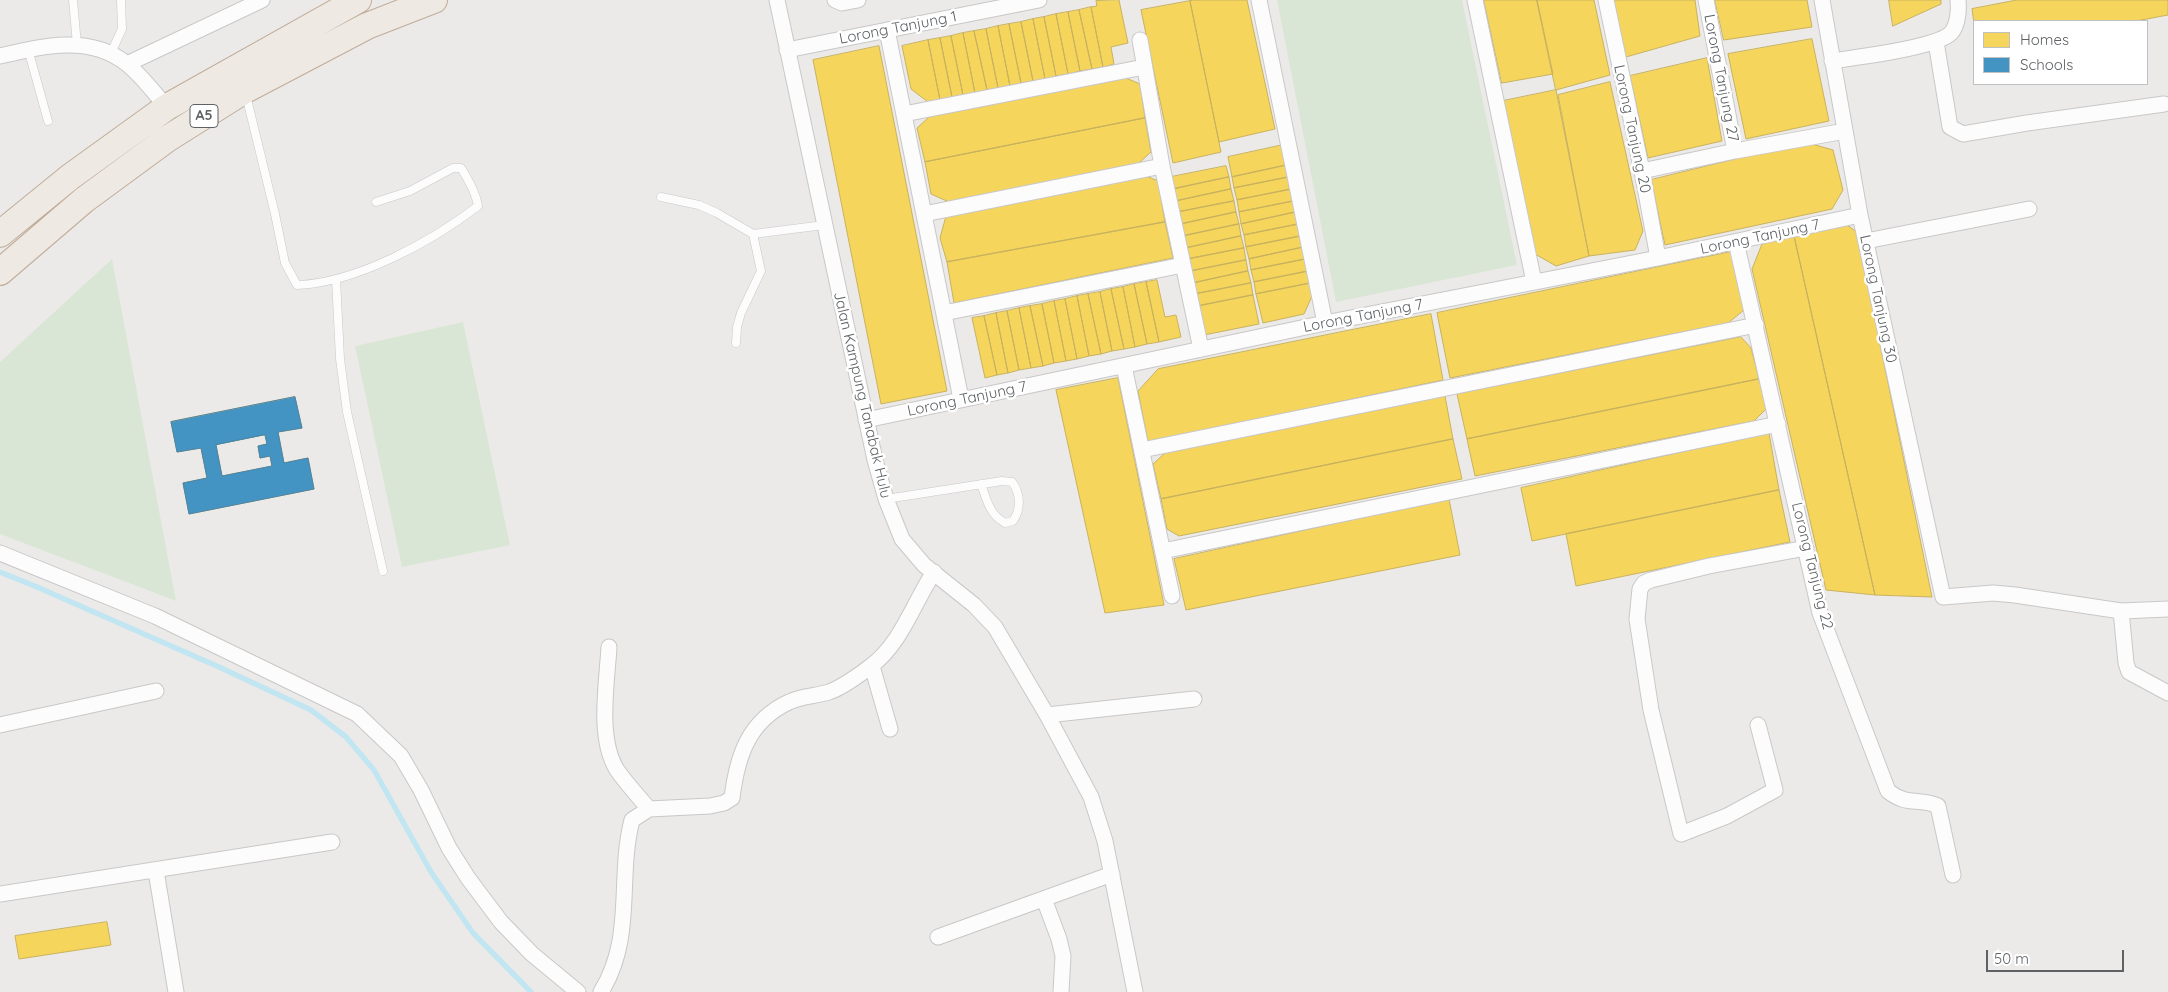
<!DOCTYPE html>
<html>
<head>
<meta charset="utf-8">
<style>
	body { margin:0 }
	#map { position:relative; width:2168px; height:992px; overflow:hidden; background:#eceae8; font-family:Quicksand,sans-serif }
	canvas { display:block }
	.legend { position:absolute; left:1973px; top:20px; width:175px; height:65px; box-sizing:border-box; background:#fff; border:1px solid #bfc0c1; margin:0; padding:6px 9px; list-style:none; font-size:15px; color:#5e6265 }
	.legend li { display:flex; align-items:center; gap:10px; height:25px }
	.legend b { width:25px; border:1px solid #bfc0c1 }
	.scale { position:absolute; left:1986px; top:950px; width:138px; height:22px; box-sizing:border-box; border:2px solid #5e6265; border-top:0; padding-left:6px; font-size:15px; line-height:18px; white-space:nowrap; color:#5e6265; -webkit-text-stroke:4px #fff; paint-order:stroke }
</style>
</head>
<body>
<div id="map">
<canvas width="2168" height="992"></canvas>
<ul class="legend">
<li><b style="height:14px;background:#f6d55c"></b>Homes</li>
<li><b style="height:14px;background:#4393c3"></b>Schools</li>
</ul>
<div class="scale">50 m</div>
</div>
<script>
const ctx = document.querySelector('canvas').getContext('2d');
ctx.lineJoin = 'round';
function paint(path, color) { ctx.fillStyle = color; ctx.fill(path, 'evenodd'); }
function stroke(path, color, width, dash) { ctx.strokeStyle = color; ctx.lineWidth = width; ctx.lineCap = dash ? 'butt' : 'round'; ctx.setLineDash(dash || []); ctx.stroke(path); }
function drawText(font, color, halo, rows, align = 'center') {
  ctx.font = font + ' Quicksand,sans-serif'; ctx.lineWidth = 5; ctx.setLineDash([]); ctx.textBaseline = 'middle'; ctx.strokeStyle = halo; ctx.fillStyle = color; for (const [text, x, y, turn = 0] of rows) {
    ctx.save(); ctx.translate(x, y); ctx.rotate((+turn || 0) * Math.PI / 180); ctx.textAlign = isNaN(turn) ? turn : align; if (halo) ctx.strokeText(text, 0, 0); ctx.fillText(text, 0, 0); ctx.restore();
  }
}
paint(new Path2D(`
	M1277 0H1462L1517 265 1336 302Z
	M112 259 176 601 0 534V362Z
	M463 322 510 545 402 567 355 346Z`), '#dae6d5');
const homes = new Path2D(`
	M1119 0 1128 43 1111 47 1114 64 1103 67 1091 7 1097 6 1096 1Z
	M1195 0H1247L1275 129 1219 142 1190 1Z
	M1484 0H1537L1553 74 1502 83Z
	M1537 0H1594L1610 75 1556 90Z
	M1614 0H1695L1700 36 1626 57Z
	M1715 0H1807L1812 27 1724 40Z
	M1889 0H1941V4L1893 26Z
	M2017 0H2168V15L2136 21H1974V23L1972 9Z
	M1190 1 1221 152 1173 163 1141 10Z
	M1091 7 1103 67 1092 69 1079 10Z
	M1079 10 1092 69 1080 71 1068 12Z
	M1068 12 1080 71 1068 74 1056 14Z
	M1056 14 1068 74 1056 76 1044 17Z
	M1044 17 1056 76 1045 79 1033 19Z
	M1033 19 1045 79 1033 81 1021 22Z
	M1021 22 1033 81 1021 83 1009 24Z
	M1009 24 1021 83 1010 86 998 26Z
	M998 26 1010 86 998 88 986 29Z
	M986 29 998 88 987 90 974 31Z
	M974 31 987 90 975 93 963 33Z
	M963 33 975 93 963 95 951 36Z
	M951 36 963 95 952 97 940 38Z
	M940 38 952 97 940 100 928 40Z
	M1812 39 1829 121 1746 139 1728 54Z
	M928 40 940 100 928 102 911 89 902 46Z
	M879 46 947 391 881 404 813 60Z
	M1707 58 1722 141 1648 158 1630 76Z
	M1126 78 1140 84 1145 118 925 162 917 128 929 117Z
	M1610 82 1643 231 1635 250 1589 256 1558 95Z
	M1556 90 1589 256 1556 266 1535 254 1503 101Z
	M1145 118 1151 152 1139 163 949 202 931 194 925 162Z
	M1805 142 1833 150 1843 190 1832 209 1665 245 1651 180Z
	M1283 145 1287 165 1232 177 1228 157Z
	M1287 165 1289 177 1234 188 1232 177Z
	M1226 166 1229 177 1173 189 1171 177Z
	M1146 176 1158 181 1165 222 947 262 940 238 946 216Z
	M1229 177 1231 189 1176 201 1173 189Z
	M1289 177 1292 189 1237 200 1234 188Z
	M1231 189 1234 201 1178 212 1176 201Z
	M1292 189 1294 201 1239 212 1237 200Z
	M1234 201 1236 212 1181 224 1178 212Z
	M1294 201 1296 212 1241 224 1239 212Z
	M1236 212 1239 224 1183 236 1181 224Z
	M1296 212 1299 224 1244 235 1241 224Z
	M1841 221 1857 232 1932 597 1875 595 1794 236Z
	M1165 222 1173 258 954 303 947 262Z
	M1239 224 1241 236 1186 248 1183 236Z
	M1299 224 1301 236 1246 247 1244 235Z
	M1241 236 1244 248 1188 259 1186 248Z
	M1301 236 1304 247 1249 259 1246 247Z
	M1794 236 1875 595 1826 590 1752 269 1762 244Z
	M1304 247 1306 259 1251 270 1249 259Z
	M1244 248 1246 260 1191 271 1188 259Z
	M1731 252 1744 310 1728 323 1450 378 1437 313Z
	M1306 259 1309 271 1254 282 1251 270Z
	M1246 260 1248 271 1193 283 1191 271Z
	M1248 271 1251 283 1195 294 1193 283Z
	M1309 271 1311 283 1256 294 1254 282Z
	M1157 280 1165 317 1176 315 1181 337 1159 342 1146 282Z
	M1146 282 1159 342 1147 344 1134 284Z
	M1251 283 1253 295 1198 306 1195 294Z
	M1311 283 1313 294 1304 314 1263 323 1256 294Z
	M1134 284 1147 344 1135 347 1123 287Z
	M1123 287 1135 347 1124 349 1111 289Z
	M1111 289 1124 349 1112 351 1100 292Z
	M1100 292 1112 351 1101 354 1088 294Z
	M1088 294 1101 354 1089 356 1077 296Z
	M1253 295 1259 324 1204 335 1198 306Z
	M1077 296 1089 356 1077 359 1065 299Z
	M1065 299 1077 359 1066 361 1054 301Z
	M1054 301 1066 361 1054 363 1042 304Z
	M1042 304 1054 363 1043 366 1030 306Z
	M1030 306 1043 366 1031 368 1019 308Z
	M1019 308 1031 368 1019 370 1007 311Z
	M1007 311 1019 370 1008 373 996 313Z
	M996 313 1008 373 997 375 984 316Z
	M1431 314 1443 380 1148 442 1138 391 1158 369Z
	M984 316 997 375 985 378 972 318Z
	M1741 337 1751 348 1759 379 1467 439 1457 394Z
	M1118 378 1164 605 1105 613 1056 390Z
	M1759 379 1767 408 1754 421 1475 476 1467 439Z
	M1445 396 1453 439 1161 499 1153 464 1166 452Z
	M295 397 302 428 278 432 284 463 308 458 314 489 189 514 183 483 207 478 201 448 177 452 171 422ZM265 435 267 444 258 446 260 458 270 456 272 466 222 476 216 445Z
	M1769 433 1779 490 1532 541 1521 488Z
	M1453 439 1462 479 1179 536 1167 529 1161 499Z
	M1779 490 1790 542 1576 586 1566 534Z
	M1449 499 1460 555 1186 610 1174 559Z
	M107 922 111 945 19 959 15 936Z`);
paint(homes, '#f6d55c');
stroke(homes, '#c8b25f', 1);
const schools = new Path2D(`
	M295 397 302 428 278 432 284 463 308 458 314 489 189 514 183 483 207 478 201 448 177 452 171 422Z
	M265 435 267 444 258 446 260 458 270 456 272 466 222 476 216 445Z`);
paint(schools, '#4393c3');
stroke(schools, '#4b84a7', 1);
stroke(new Path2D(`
	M0 572 37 587 219 667 311 710 346 737 374 770 431 872 473 933 531 992`), '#c1e6f2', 5.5);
const lane = new Path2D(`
	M73 0 77 45
	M28 49 48 121
	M110 55 122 29 121 0
	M246 95 275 214 285 263 297 285C356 283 431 242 478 206 476 193 468 179 461 168H453L410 191 376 202
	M661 197 699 205 717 213 753 234 824 225
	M336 279 340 359 347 412 383 571
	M736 343 737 327 741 313 761 271 753 234
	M886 499 1002 481 1012 482C1021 494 1021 509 1013 521L1005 523C989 514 987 500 981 484`);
const street = new Path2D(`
	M777 0 875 460 886 499 902 539 924 565 974 605 995 627 1047 715 1091 797 1105 841 1135 992
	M835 0 842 3 858 0
	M1259 0 1325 323
	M1475 0 1534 282
	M1606 0 1642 171 1658 258
	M1822 0 1860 215 1943 597 1993 593 2015 595 2121 611 2168 609
	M887 30 961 399
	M1140 40 1162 166 1201 349
	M1936 42 1950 127 1963 134 2027 123 2164 104
	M787 50 1039 0
	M0 56C42 46 90 34 127 64 142 76 154 93 167 107
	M1832 61C1857 57 1936 48 1951 33 1958 25 1959 10 1958 0
	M127 64 262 0
	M904 114 1144 67
	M1735 151 1845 131
	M1642 171 1735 151 1706 0
	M924 214 1162 166
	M1866 241 2029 209
	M1736 242 1820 613 1888 791C1908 807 1918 797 1938 806L1953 875
	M944 313 1183 265
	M1124 366 1172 596
	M866 420 1325 323 1658 258 1860 215
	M1142 450 1756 325
	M1163 551 1778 424
	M0 553 155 616 357 714 401 756 421 790 449 848 468 878 501 922 532 954 578 992
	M2121 611 2126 663 2129 672 2168 693
	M609 647C607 683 597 738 617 770 626 783 638 796 649 809
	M872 666 890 729
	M1047 715 1194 699
	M0 725 156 691
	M1758 725 1775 790 1727 816 1681 834 1651 710 1637 619 1640 589 1644 583 1651 580 1709 566 1806 548
	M156 871 176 992
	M0 894 332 842
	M1044 899 1059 939 1063 956 1061 992
	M938 937 1112 874
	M601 992C635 937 617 878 632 820L649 809 710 806 724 803 732 798C737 757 748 721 789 702 801 696 816 696 829 692 841 688 861 674 871 666 901 644 914 602 934 572`);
const highway = new Path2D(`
	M0 234 70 177 167 107 358 0
	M0 272 84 200 167 139 245 90 367 26 434 0`);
stroke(lane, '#c9c8c8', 9);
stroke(street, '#c9c8c8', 17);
stroke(highway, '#c0ac99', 28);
stroke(lane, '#fcfcfc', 8);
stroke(street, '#fcfcfc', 15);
stroke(highway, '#eee9e3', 26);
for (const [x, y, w] of [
	[204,116,28]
]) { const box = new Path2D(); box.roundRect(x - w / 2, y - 11.5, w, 23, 4); ctx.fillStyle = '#fff'; ctx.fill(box); stroke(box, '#5e6265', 1); }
drawText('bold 14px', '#5e6265', null, [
	["A5",204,116]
]);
drawText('15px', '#5e6265', '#fff', [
	["Lorong Tanjung 1",898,28,-11],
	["Lorong Tanjung 27",1721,78,79],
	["Lorong Tanjung 20",1632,129,78],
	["Lorong Tanjung 7",1760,237,-12],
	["Lorong Tanjung 30",1878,299,78],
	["Lorong Tanjung 7",1363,316,-11],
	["Jalan Kampung Tanabak Hulu",862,395,77],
	["Lorong Tanjung 7",967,399,-12],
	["Lorong Tanjung 22",1812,566,76]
]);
</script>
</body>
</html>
